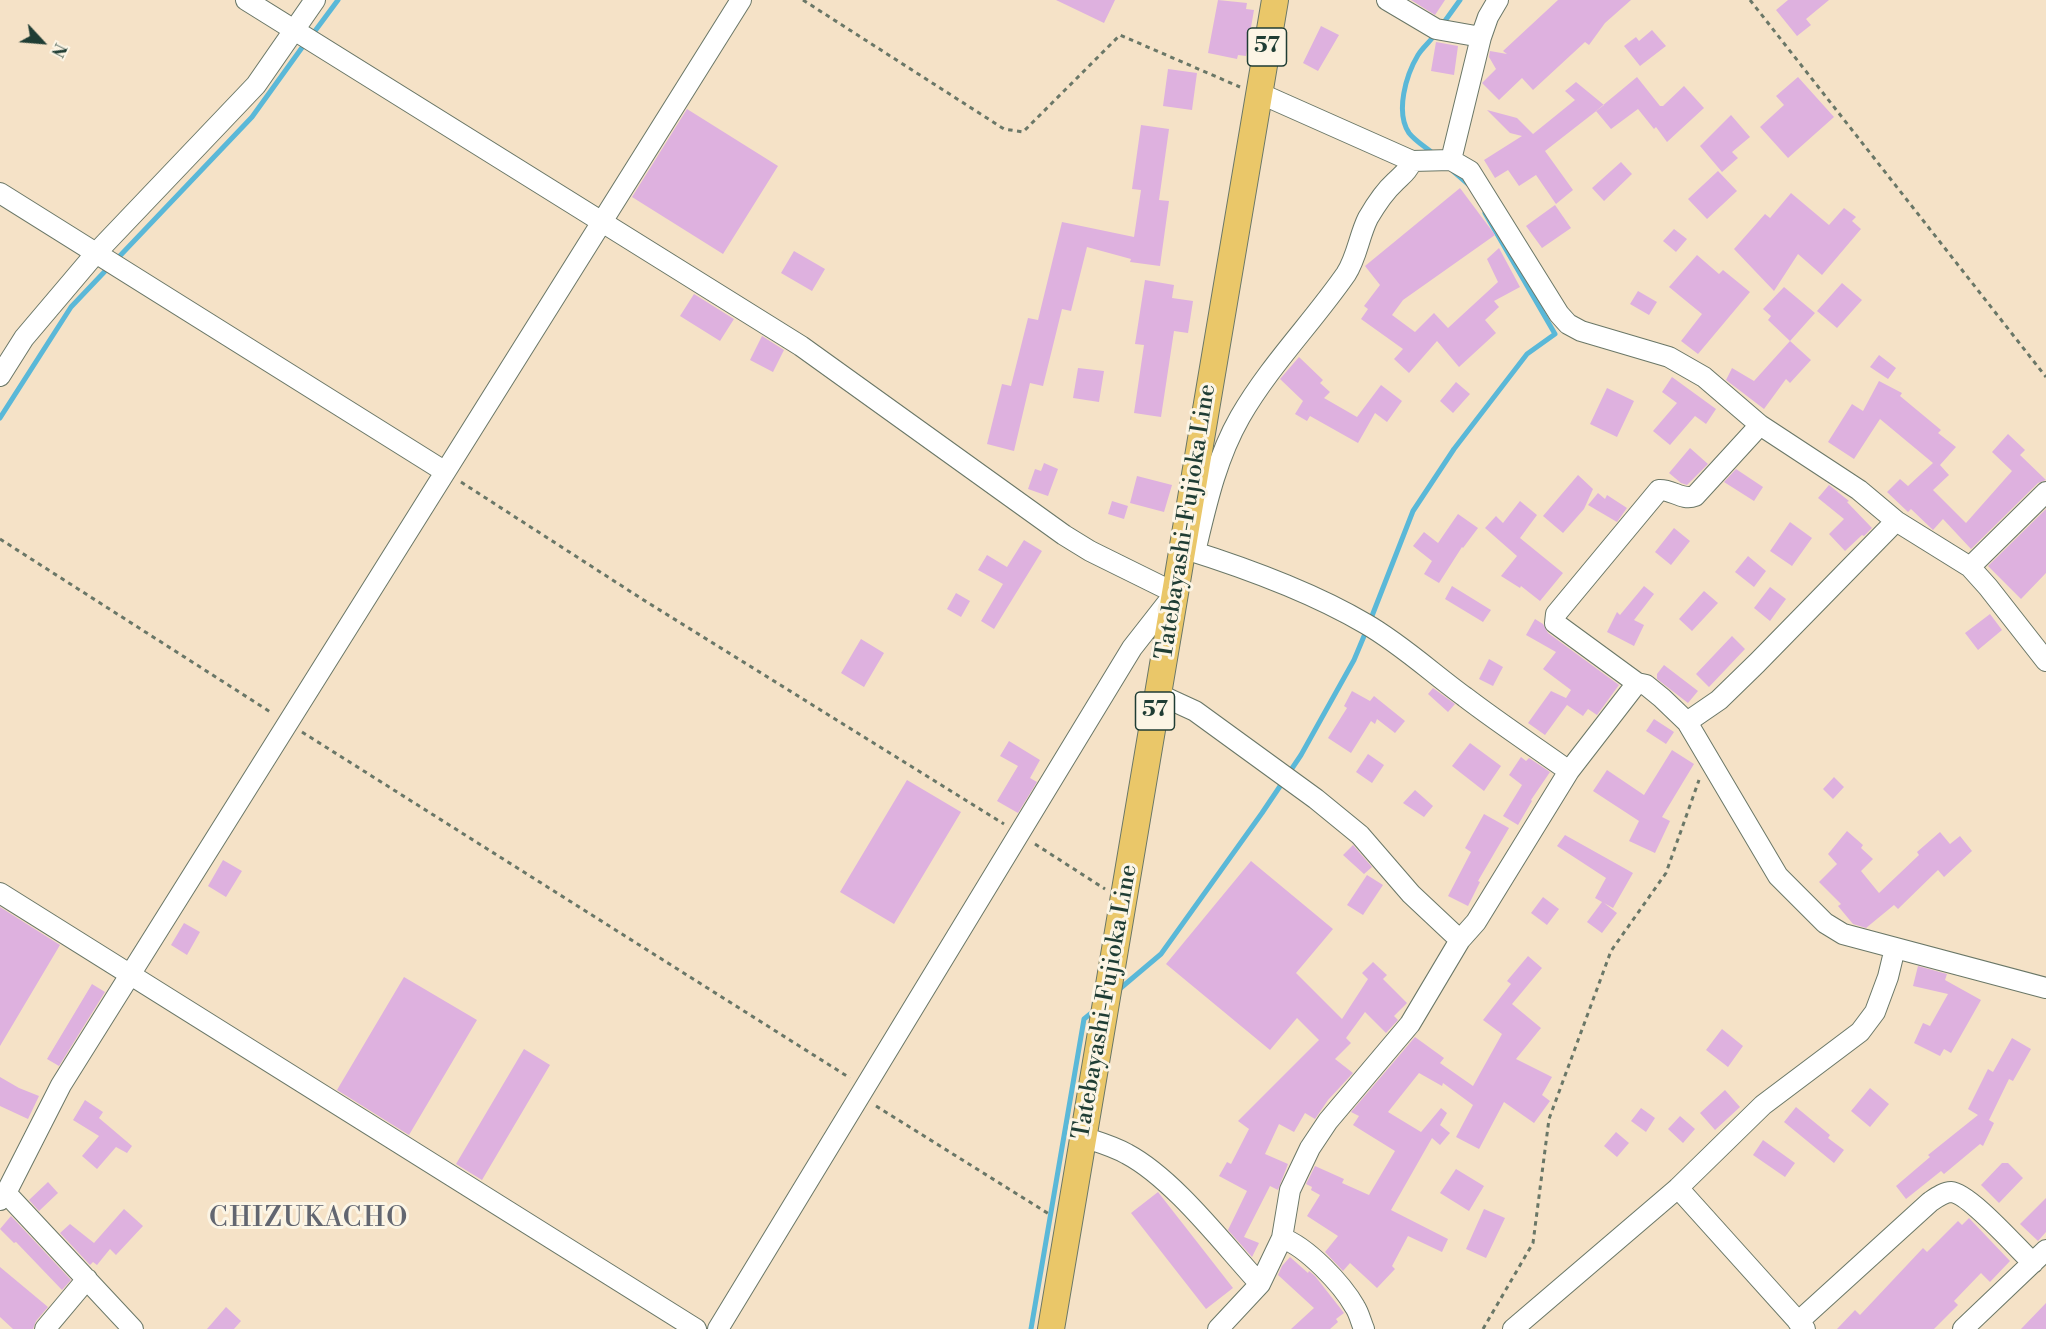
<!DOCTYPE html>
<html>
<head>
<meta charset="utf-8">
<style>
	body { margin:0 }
	#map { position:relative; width:2046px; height:1329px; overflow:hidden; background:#f5e2c7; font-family:"Libre Bodoni",serif }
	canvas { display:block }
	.north { position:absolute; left:12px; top:12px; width:60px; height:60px; -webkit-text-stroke:4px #fcf5e5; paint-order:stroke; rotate:116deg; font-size:16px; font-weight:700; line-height:24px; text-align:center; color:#1f3d34 }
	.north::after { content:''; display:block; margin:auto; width:21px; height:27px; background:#1f3d34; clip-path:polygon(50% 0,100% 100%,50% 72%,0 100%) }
</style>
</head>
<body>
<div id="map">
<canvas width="2046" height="1329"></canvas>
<div class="north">N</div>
</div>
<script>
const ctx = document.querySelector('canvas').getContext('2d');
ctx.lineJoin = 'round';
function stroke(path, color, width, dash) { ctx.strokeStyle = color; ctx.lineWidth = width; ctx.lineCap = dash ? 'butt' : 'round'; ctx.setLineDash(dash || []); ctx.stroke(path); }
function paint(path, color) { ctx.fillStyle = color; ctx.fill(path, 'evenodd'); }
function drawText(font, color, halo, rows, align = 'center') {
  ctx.font = font + ' "Libre Bodoni",serif'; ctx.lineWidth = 6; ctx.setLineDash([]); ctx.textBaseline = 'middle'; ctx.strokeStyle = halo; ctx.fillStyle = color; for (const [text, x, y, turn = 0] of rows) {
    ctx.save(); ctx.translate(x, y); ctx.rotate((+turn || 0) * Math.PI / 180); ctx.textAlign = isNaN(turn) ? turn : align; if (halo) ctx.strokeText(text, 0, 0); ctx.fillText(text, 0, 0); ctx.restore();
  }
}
stroke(new Path2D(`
	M1442 25 1460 0
	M312 35 338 0
	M1435 155C1427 148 1415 141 1409 133 1395 112 1406 75 1418 55 1423 47 1431 41 1436 33
	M1453 171 1468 184
	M115 261 252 117 306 42
	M0 418 71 307 109 267
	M1370 621 1413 511 1454 449 1527 354 1555 334 1485 213
	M1116 992 1161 954 1262 813 1301 755 1354 660 1367 629
	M1031 1329 1084 1019 1095 1010`), '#5ab8d8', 5);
paint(new Path2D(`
	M1056 0H1115L1104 23Z
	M1218 0 1247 3 1246 9 1254 10 1246 56 1238 55 1237 59 1208 53Z
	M1411 0H1445L1435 15Z
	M1558 0H1631L1605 23 1589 45 1585 42 1533 90 1522 78 1499 100 1482 83 1496 69 1489 57 1490 51 1507 54 1503 51Z
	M1788 0H1829L1806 19 1811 25 1797 36 1776 10Z
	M1321 26 1339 35 1318 71 1303 63Z
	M1652 30 1666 46 1640 66 1624 46 1636 37 1639 41Z
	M1436 42 1458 46 1454 75 1431 71Z
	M1168 69 1197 73 1192 110 1163 106Z
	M1637 77 1660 106H1663L1684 86 1704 108 1667 142 1656 127 1654 129 1638 109 1611 129 1596 111Z
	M1798 77 1834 117 1788 158 1760 127 1784 105 1776 96Z
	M1576 82 1604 105 1545 151 1573 190 1556 204 1536 175 1519 186 1508 170 1495 178 1484 160 1522 136 1510 133 1487 110 1517 118 1533 134 1575 100 1565 91Z
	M687 109 778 166 723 254 632 197Z
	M1731 115 1750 137 1732 152 1738 158 1722 172 1700 146Z
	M1141 125 1169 129 1159 200 1169 201 1160 266 1130 262 1131 259 1087 247 1071 311 1062 309 1043 386 1030 383 1014 451 987 444 1002 384 1011 386 1028 318 1038 320 1062 222 1134 237 1141 190 1132 189Z
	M1621 162 1632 174 1604 201 1592 188Z
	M1718 171 1737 191 1707 219 1688 199Z
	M1460 188 1495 235 1403 300 1392 315 1415 332 1434 313 1448 328 1498 282 1487 259 1499 248 1520 287 1494 301 1499 307 1485 320 1496 333 1459 367 1437 341 1409 373 1394 359 1403 349 1361 319 1368 309 1364 306 1380 285 1365 266Z
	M1791 193 1829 225 1844 208 1856 217 1852 221 1861 229 1822 275 1798 254 1774 291 1734 249 1765 214 1770 218Z
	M1555 205 1571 228 1542 248 1526 226Z
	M1674 229 1687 239 1676 252 1663 241Z
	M794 251 825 269 812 291 781 273Z
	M1697 255 1719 274 1723 270 1750 292 1698 354 1681 341 1702 314 1669 287Z
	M1145 280 1174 285 1172 298 1193 301 1188 333 1174 331 1161 417 1134 413 1144 345 1135 344Z
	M1842 283 1862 300 1837 328 1817 311Z
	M1784 287 1815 313 1790 341 1768 320 1771 316 1763 309Z
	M1638 291 1657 302 1649 315 1630 304Z
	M694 294 734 319 720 341 680 316Z
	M762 336 784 350 773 372 750 360Z
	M1790 341 1811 360 1790 383 1786 379 1764 409 1726 380 1732 368 1754 381Z
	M1879 355 1896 368 1888 379 1870 367Z
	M1299 357 1323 380 1320 383 1330 392 1324 398 1357 417 1381 385 1402 401 1387 422 1375 413 1358 443 1310 416 1307 421 1295 414 1303 401 1280 379Z
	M1078 368 1104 371 1099 402 1073 398Z
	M1672 377 1716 409 1706 424 1695 416 1670 445 1653 431 1677 403 1662 392Z
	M1879 381 1902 393 1900 396 1941 430 1938 433 1956 447 1940 465 1949 475 1933 490 1966 523 2012 471 1992 452 2008 434 2025 450 2020 455 2046 480 2038 483 1971 549 1943 519 1933 530 1911 509 1908 512 1887 492 1900 479 1908 486 1933 463 1880 419 1854 459 1828 442 1852 404 1863 411Z
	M1456 382 1470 394 1453 413 1440 401Z
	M1607 388 1634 401 1617 437 1590 424Z
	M1690 448 1708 464 1687 485 1681 483 1669 473Z
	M1044 463 1058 469 1048 496 1028 489 1035 469 1041 471Z
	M1736 469 1763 487 1754 501 1724 482Z
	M1578 475 1593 489 1584 509 1563 533 1543 516Z
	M1137 476 1172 485 1164 512 1130 503Z
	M1829 485 1849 501 1847 502 1872 528 1864 536 1862 535 1845 551 1829 534 1844 519 1818 498Z
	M1598 493 1605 499 1607 495 1627 508 1617 522 1588 505Z
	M1112 501 1128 506 1124 519 1108 514Z
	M1520 501 1537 515 1520 538 1563 573 1540 601 1521 586 1520 588 1501 576 1517 556 1485 528 1496 516 1503 523Z
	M2046 509V573L2021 599 1988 566Z
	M1458 514 1478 528 1463 548 1462 547 1439 583 1424 574 1432 561 1413 546 1424 532 1438 543Z
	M1790 522 1812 538 1792 566 1770 551Z
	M1674 528 1690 541 1671 565 1655 552Z
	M1024 540 1042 551 994 629 981 621 1003 584 978 570 987 555 1007 567Z
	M1748 556 1766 571 1754 587 1735 572Z
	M1452 586 1491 610 1483 622 1445 599Z
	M1644 586 1654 594 1634 620 1644 625 1634 646 1607 632 1617 612 1620 615Z
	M1770 587 1786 599 1770 621 1754 608Z
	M1704 591 1718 603 1692 631 1679 619Z
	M956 593 970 601 961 617 947 609Z
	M1990 614 2002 630 1978 650 1965 633Z
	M1535 619 1543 624 1548 633 1619 685 1597 715 1588 709 1583 716 1567 705 1545 735 1528 723 1551 691 1566 698 1571 690 1543 669 1556 652 1526 635Z
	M1732 636 1745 649 1709 687 1696 674Z
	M861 639 884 653 864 687 841 673Z
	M1489 659 1503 667 1493 686 1479 679Z
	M1664 665 1698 691 1688 703 1657 679V674Z
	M1433 688 1455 704 1448 712 1428 694Z
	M1352 691 1370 701 1374 696 1405 721 1395 733 1377 719 1375 724 1371 721 1351 753 1328 738 1347 708 1344 706Z
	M1654 719 1674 732 1666 744 1646 731Z
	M1009 741 1040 760 1030 778 1037 782 1018 813 997 801 1018 766 1000 756Z
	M1470 743 1501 766 1484 791 1452 766Z
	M1672 750 1694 764 1662 817 1670 821 1655 853 1629 841 1639 821 1593 791 1607 770 1644 795Z
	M1368 754 1384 765 1372 783 1356 772Z
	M1521 757 1526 761 1529 758 1550 772 1531 800 1532 801 1518 825 1503 816 1522 785 1509 775Z
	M1834 777 1844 787 1833 799 1823 789Z
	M907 780 961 812 894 924 840 892Z
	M1415 790 1433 806 1424 817 1403 803Z
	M1484 814 1509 828 1478 881 1480 882 1468 906 1448 896 1471 852 1465 848Z
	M1847 831 1863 845 1861 848 1873 859 1861 871 1879 893 1919 855 1917 852 1940 832 1950 844 1960 836 1972 851 1944 877 1938 870 1898 909 1894 905 1866 928 1853 924 1838 906 1841 904 1819 882 1837 864 1828 854Z
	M1565 835 1633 873 1613 908 1604 903 1617 913 1602 933 1587 922 1602 902 1595 898 1606 878 1557 846Z
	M1353 845 1372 867 1364 874 1343 855Z
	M223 860 242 871 226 897 208 886Z
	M1251 861 1333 929 1296 973 1342 1019 1368 979 1362 973 1373 962 1387 975 1383 979 1407 1003 1394 1016 1398 1020 1386 1033 1365 1012 1346 1038 1351 1043 1335 1059 1353 1073 1328 1100 1315 1119 1305 1113 1294 1132 1279 1124 1265 1154 1288 1164 1278 1190 1270 1186 1244 1237 1259 1243 1252 1257 1228 1230 1247 1191 1219 1176 1227 1162 1231 1164 1249 1129 1238 1121 1319 1040 1297 1018 1270 1050 1166 964Z
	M1367 875 1383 885 1363 915 1347 905Z
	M1543 897 1559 909 1547 925 1531 913Z
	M0 907 60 945 0 1046Z
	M184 923 200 932 187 955 171 945Z
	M1528 956 1542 968 1512 1004 1541 1028 1516 1059 1552 1077 1542 1095 1550 1101 1534 1123 1504 1102 1479 1149 1456 1137 1473 1105 1443 1083 1442 1086 1419 1073 1388 1112 1421 1132 1441 1108 1447 1113 1440 1125 1450 1133 1440 1145 1432 1138 1391 1210 1448 1239 1442 1252 1408 1236 1392 1266 1395 1269 1377 1288 1350 1263 1343 1271 1325 1252 1338 1236 1307 1216 1320 1195 1311 1190 1312 1187 1306 1184 1315 1166 1344 1179 1342 1183 1369 1195 1395 1151 1353 1125 1359 1116 1351 1112 1415 1037 1444 1058 1440 1063 1473 1086 1502 1034 1483 1020 1511 984 1507 981Z
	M1918 966 1947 974 1945 980 1981 1000 1951 1053 1944 1049 1940 1056 1914 1043 1923 1023 1930 1026 1948 994 1913 986Z
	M404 977 477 1020 409 1135 337 1090Z
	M92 984 105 992 59 1066 47 1059Z
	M1722 1029 1743 1046 1728 1067 1706 1050Z
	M2012 1038 2031 1049 2013 1081 2009 1079 1989 1120 1994 1123 1983 1146 1980 1144 1944 1174 1941 1171 1906 1199 1896 1186 1930 1157 1928 1155 1978 1115 1968 1109 1988 1069 1993 1072Z
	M524 1049 550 1065 482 1180 456 1164Z
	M0 1077 19 1088 39 1096 28 1119 0 1106Z
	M1870 1088 1889 1104 1870 1127 1851 1111Z
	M1725 1090 1740 1107 1715 1130 1700 1113Z
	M85 1100 103 1112 99 1118 132 1146 127 1153 116 1147 97 1169 82 1156 99 1136 73 1120Z
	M1796 1107 1830 1135 1828 1138 1844 1150 1834 1163 1784 1122Z
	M1641 1108 1655 1118 1646 1132 1631 1121Z
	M1680 1116 1695 1129 1683 1143 1668 1129Z
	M1616 1132 1629 1143 1617 1157 1604 1146Z
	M1763 1140 1795 1163 1785 1177 1753 1155Z
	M2002 1163H2008L2023 1178 1999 1203 1981 1185Z
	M1456 1169 1484 1186 1469 1211 1440 1193Z
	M48 1182 58 1193 39 1211 29 1200Z
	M1158 1192 1233 1288 1206 1309 1131 1213Z
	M2046 1198V1232L2038 1241 2020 1224Z
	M124 1209 143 1226 116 1255 110 1249 97 1265 93 1262 90 1265 60 1233 70 1224 94 1243Z
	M1484 1209 1505 1218 1486 1258 1466 1249Z
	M11 1216 71 1280 62 1290 16 1242 14 1243 0 1229Z
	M1969 1218 2010 1261 1990 1282 1981 1273 1954 1301 1958 1305 1934 1329H1837L1855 1310 1860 1315 1923 1248 1927 1252 1958 1221 1962 1225Z
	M1290 1257 1308 1273 1309 1271 1315 1276 1344 1313 1336 1319 1338 1322 1330 1329H1291L1314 1308 1278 1275 1282 1266Z
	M0 1267 48 1307 36 1321 33 1329H13L0 1317Z
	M2046 1303V1329H2021Z
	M226 1307 241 1321 234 1329H207Z`), '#deb1df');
const minor = new Path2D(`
	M246 0 801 346 1064 535 1090 551 1175 593 1132 648 718 1329
	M1387 0 1436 29 1481 37
	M1259 93 1412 161 1451 160 1470 171 1559 314 1568 324 1581 331 1669 357 1704 377 1760 425 1859 490 1896 521 1970 567 1988 587 2046 661
	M1451 160 1481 37 1488 17 1498 0
	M0 193 444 471
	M0 376 24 338 96 253 256 85 315 0
	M1185 549C1246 568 1310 591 1366 624 1401 644 1432 673 1465 697 1499 723 1534 746 1569 771
	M1195 552C1206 506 1216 459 1240 417 1270 365 1312 323 1346 274 1357 257 1359 236 1368 218 1375 206 1385 191 1395 182 1404 173 1407 172 1412 161
	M1970 567 2046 492
	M1637 683 1555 623 1556 614 1659 490C1672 489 1682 501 1695 496L1760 425
	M1158 694 1195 711 1316 799 1360 835 1411 894 1460 940
	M1687 722 1719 700 1757 663 1896 521
	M0 893 696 1329
	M1083 1137C1098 1142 1113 1146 1127 1154 1174 1179 1223 1244 1260 1284
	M1678 1188 1805 1329
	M6 1193 133 1329
	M0 1200 6 1193 61 1085 741 0
	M1282 1238C1307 1247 1342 1284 1355 1307 1359 1313 1361 1322 1364 1329
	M1798 1322 1930 1202C1936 1198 1944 1192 1951 1192 1969 1193 2018 1249 2033 1263
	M45 1329 87 1279
	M1218 1329 1260 1284 1282 1238 1290 1190 1310 1148 1328 1121 1410 1024 1460 940 1476 922 1569 771 1637 683 1646 685 1662 698 1687 722 1778 876 1825 923 1843 934 2046 988
	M1513 1329 1678 1188 1763 1105 1860 1032 1875 1012 1888 977 1895 948
	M1963 1329 2046 1250`);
const major = new Path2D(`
	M1051 1329 1275 0`);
stroke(minor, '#6a7767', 22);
stroke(major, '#6a7767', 28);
stroke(new Path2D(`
	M803 0 1004 129 1023 132 1120 35 1240 87
	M1750 0 2046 377
	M461 482 642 599 1004 824
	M0 539 272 713
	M302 732 850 1078
	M1035 844 1105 889
	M876 1106 1049 1214
	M1483 1329 1533 1243 1549 1119 1611 951 1666 873 1699 780`), '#6a7767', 3, [4.5, 4.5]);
stroke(minor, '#fff', 20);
stroke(major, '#eac769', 26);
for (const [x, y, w] of [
	[1267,47,39],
	[1155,711,39]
]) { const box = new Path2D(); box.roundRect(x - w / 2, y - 19, w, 38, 4.5); ctx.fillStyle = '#fcf5e5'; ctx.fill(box); stroke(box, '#1f3d34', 1.5); }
drawText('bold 22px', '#1f3d34', null, [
	["57",1267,47],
	["57",1155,711]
]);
drawText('24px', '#1f3d34', '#fcf5e5', [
	["Tatebayashi-Fujioka Line",1187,522,-81],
	["Tatebayashi-Fujioka Line",1106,1002,-80]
]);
ctx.letterSpacing = '1.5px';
drawText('27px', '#626670', '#fcf5e5', [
	["CHIZUKACHO",309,1220]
]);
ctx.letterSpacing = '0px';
</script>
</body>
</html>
